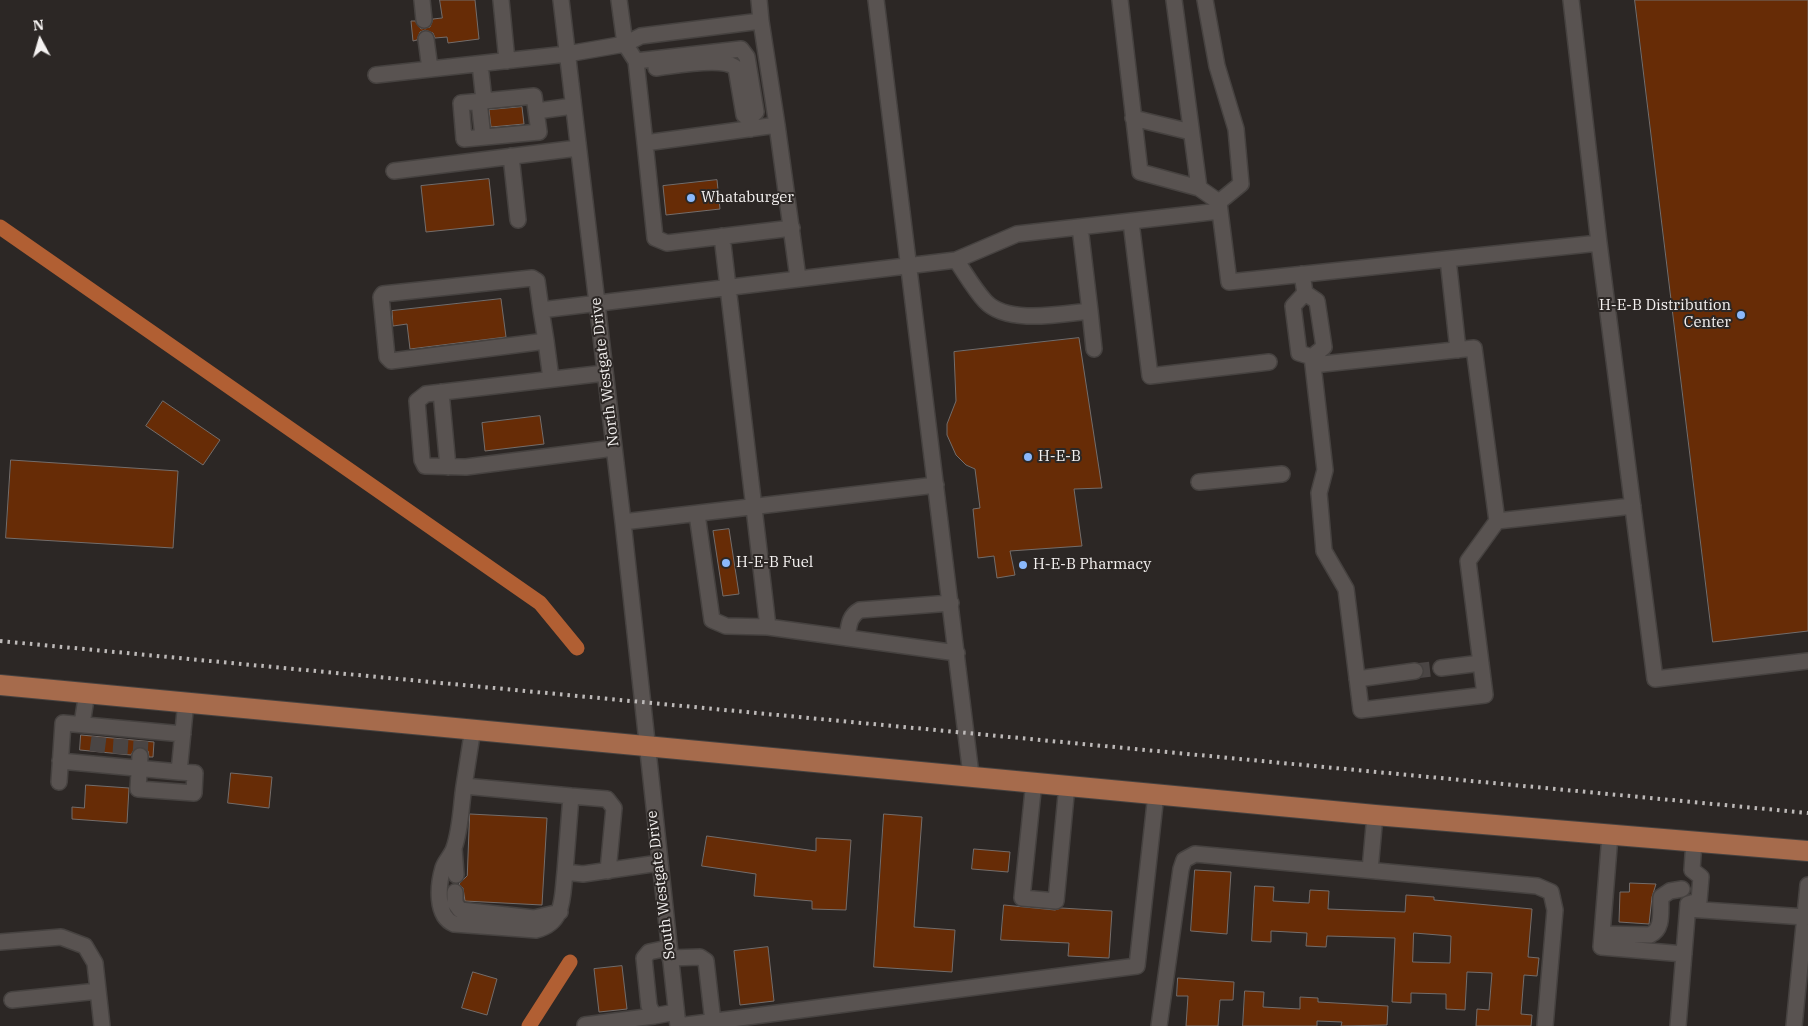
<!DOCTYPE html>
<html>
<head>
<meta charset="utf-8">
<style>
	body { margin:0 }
	#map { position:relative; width:1808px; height:1026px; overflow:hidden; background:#2c2725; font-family:"IBM Plex Serif",serif }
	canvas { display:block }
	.north { position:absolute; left:15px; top:15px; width:50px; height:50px; -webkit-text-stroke:4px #2c2725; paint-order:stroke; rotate:354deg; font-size:14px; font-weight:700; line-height:20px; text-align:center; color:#f5f2f1 }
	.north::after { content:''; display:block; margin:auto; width:18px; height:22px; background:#f5f2f1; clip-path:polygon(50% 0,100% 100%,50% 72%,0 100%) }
</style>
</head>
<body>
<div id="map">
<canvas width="1808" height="1026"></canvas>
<div class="north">N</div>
</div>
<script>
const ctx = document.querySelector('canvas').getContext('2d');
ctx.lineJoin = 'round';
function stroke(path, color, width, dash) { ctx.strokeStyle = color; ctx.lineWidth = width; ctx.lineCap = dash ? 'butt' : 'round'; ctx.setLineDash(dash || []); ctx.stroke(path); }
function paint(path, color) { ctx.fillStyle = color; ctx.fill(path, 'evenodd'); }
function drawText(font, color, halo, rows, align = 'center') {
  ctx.font = font + ' "IBM Plex Serif",serif'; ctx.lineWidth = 4; ctx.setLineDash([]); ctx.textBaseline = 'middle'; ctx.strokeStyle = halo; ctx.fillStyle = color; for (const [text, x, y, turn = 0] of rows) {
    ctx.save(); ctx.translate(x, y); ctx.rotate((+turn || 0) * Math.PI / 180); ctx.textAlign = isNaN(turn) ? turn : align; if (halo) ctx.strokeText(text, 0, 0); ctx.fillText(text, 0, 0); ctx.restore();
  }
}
stroke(new Path2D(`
	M0 227 540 603 577 648
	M529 1026 570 962`), '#b15f33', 15);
const building = new Path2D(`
	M440 0H475L479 39 448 43 447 37 435 38 433 33 425 30 420 32 417 40 413 41 411 21H415L421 29 430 27 433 19 442 18Z
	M1635 0H1808V631L1713 642Z
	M522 107 524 124 491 127 489 110Z
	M489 179 494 225 426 232 421 186Z
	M717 180 720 209 666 215 663 186Z
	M501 299 506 337 410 349 407 324 393 326 392 311Z
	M1079 338 1102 488 1074 489 1082 546 1010 551 1015 575 997 578 994 556 978 558 973 509 980 508 975 469 966 465 956 455 947 435V424L956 401 954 352Z
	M163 401 220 440 203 465 146 426Z
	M540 416 544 444 485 451 482 423Z
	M11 460 178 471 173 548 6 538Z
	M729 529 739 594 723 596 713 531Z
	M81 735 154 742 153 757H149L148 751 141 747 135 748 131 755 80 750Z
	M231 773 272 777 269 808 228 803Z
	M86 785 129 788 127 823 72 819V807L84 808Z
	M470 814 547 818 542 905 465 901 463 888 459 884 467 876Z
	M884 814 922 817 914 927 955 930 952 972 874 967Z
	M707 836 816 851V838L851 840 846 910 812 909V901L754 896 756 874 702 866Z
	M974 849 1010 852 1008 872 972 869Z
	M1195 870 1231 872 1227 934 1191 931Z
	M1630 883 1656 884 1652 897 1649 924 1619 922 1620 892H1629Z
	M1255 886 1274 887 1273 901 1309 903 1310 890 1329 891 1328 909 1405 912 1406 895 1434 897V900L1532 909 1528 957 1539 958 1537 976 1524 975 1521 1014 1532 1015 1531 1026H1476L1477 1009 1489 1010 1492 973 1467 972 1465 1010 1446 1009V994L1411 993V1003L1392 1002 1395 938 1327 936 1326 947 1306 946 1307 933 1271 931V942L1252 941ZM1414 933 1451 936 1450 963 1413 962Z
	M1004 905 1055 910 1061 908 1112 911 1109 958 1068 956 1069 943 1001 940Z
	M768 947 774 1001 740 1005 734 951Z
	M622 966 627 1009 599 1012 594 969Z
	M473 972 497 979 487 1015 462 1008Z
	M1178 978 1234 982 1233 1000H1220L1218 1026H1186L1188 996H1177Z
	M1245 991 1264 992 1263 1007 1300 1009V997L1318 998V1002L1388 1006 1387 1025 1341 1026 1342 1022 1317 1021V1026H1243Z`);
paint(building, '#672c06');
stroke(building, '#736d6b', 1);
stroke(new Path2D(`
	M1415 671 1441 668
	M97 752 99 737
	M120 754 121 739
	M140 756 141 740`), '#4a4544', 15, [15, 8]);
const minor = new Path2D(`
	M422 0 424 20
	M501 0 507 61
	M561 0 623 522 678 1026
	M619 0 625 44 636 61 645 143
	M876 0 971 775
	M1120 0 1140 172 1199 188
	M1205 0 1217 66 1236 129 1241 184 1219 202
	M1571 0 1599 243 1655 679 1808 661
	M761 21 777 125
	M426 39 430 69
	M636 61 741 49 747 57 756 112 749 118 751 129
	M480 64 484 101 534 96 539 132 464 139 461 103 484 101
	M656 68C674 66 723 56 736 68L744 115 749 118
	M376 75 567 54 625 44 641 36 761 21 759 0
	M479 101 483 137
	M537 111 573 106
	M1133 118 1191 132
	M511 156 518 220
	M394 171 578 148
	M1220 211 1229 282 1599 243
	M1131 222 1150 376 1269 362
	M792 228 667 243 655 238 645 143 777 125 798 278
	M722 236 768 627
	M1448 259 1458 350
	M956 260C965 273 974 289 985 301 1007 325 1061 314 1090 311L1080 227
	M1302 274 1305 293 1317 301 1324 347 1312 357
	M1305 293 1293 306 1299 353 1312 357
	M541 310 546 341 391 361 387 357 381 297 383 294 532 278 537 281 541 310 956 260 1017 234 1220 211 1219 202 1199 188 1174 0
	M1090 311 1094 349
	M546 341 551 379
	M1312 357 1313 365 1325 470 1319 493 1324 551 1346 589 1361 710 1485 695 1468 561 1497 521 1474 348 1313 365
	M605 373 426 394 417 401 422 460 425 466 466 467 614 448
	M441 392 448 467
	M1199 482 1282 474
	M697 514 712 620 726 626 768 627 957 653
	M1497 521 1633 506
	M623 522 936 485
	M847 638C849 625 849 616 860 610L951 603
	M1441 668 1481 663
	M1357 679 1415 671
	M82 724 87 692
	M473 728 464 786 571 796 565 872 583 874 659 863
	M140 756 138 789 194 793 195 773 179 772
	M60 761 179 772 186 701
	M1034 781 1022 898 1056 901 1067 785
	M59 782 63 723 183 734
	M464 786C461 805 461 828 454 848 452 855 445 861 443 868 438 885 435 916 454 924L536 930C565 923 562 897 565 872
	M571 796 607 799 614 808 608 871
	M1610 835 1601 947 1684 954
	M454 848 456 875
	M1370 870 1375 815
	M1692 870 1694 841
	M455 892V903L460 910 534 918 560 912
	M1688 904 1699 901 1701 877 1692 870
	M1688 909 1805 917
	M1602 934 1650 935C1664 929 1660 911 1661 897L1670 891 1682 889
	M0 942 61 937 85 946 95 963 102 1026
	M668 948 649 952 644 958 649 1006 654 1016 676 1012
	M670 958 700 957 706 961 713 1022
	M12 1000 98 991
	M585 1025 654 1016
	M678 1026 1137 966 1156 794
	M1159 1026 1181 869 1184 860 1195 854 1537 886 1551 892 1555 910 1545 1026
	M1678 1026 1688 904
	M1794 1026 1808 885`);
const major = new Path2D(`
	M0 685 1375 815 1808 851`);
stroke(minor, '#464240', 18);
stroke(major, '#464240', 22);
stroke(minor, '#595351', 15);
stroke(major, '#a66b4c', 20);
stroke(new Path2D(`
	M0 641 1808 813`), '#bdb9b8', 4, [2.5, 5]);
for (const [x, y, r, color] of [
	[691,198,5,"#8bb9fc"],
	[1741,315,5,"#8bb9fc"],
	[1028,457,5,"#8bb9fc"],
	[726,563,5,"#8bb9fc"],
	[1023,565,5,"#8bb9fc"]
]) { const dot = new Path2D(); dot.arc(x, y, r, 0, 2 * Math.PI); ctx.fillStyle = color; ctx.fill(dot); stroke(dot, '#2c2725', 2); }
drawText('15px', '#f5f2f1', '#2c2725', [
	["Whataburger",701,198],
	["H-E-B Distribution",1731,306,"right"],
	["Center",1731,323,"right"],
	["H-E-B",1038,457],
	["H-E-B Fuel",736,563],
	["H-E-B Pharmacy",1033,565]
], 'left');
drawText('15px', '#f5f2f1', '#2c2725', [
	["North Westgate Drive",605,372,-97],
	["South Westgate Drive",661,885,-97]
]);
</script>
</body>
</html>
